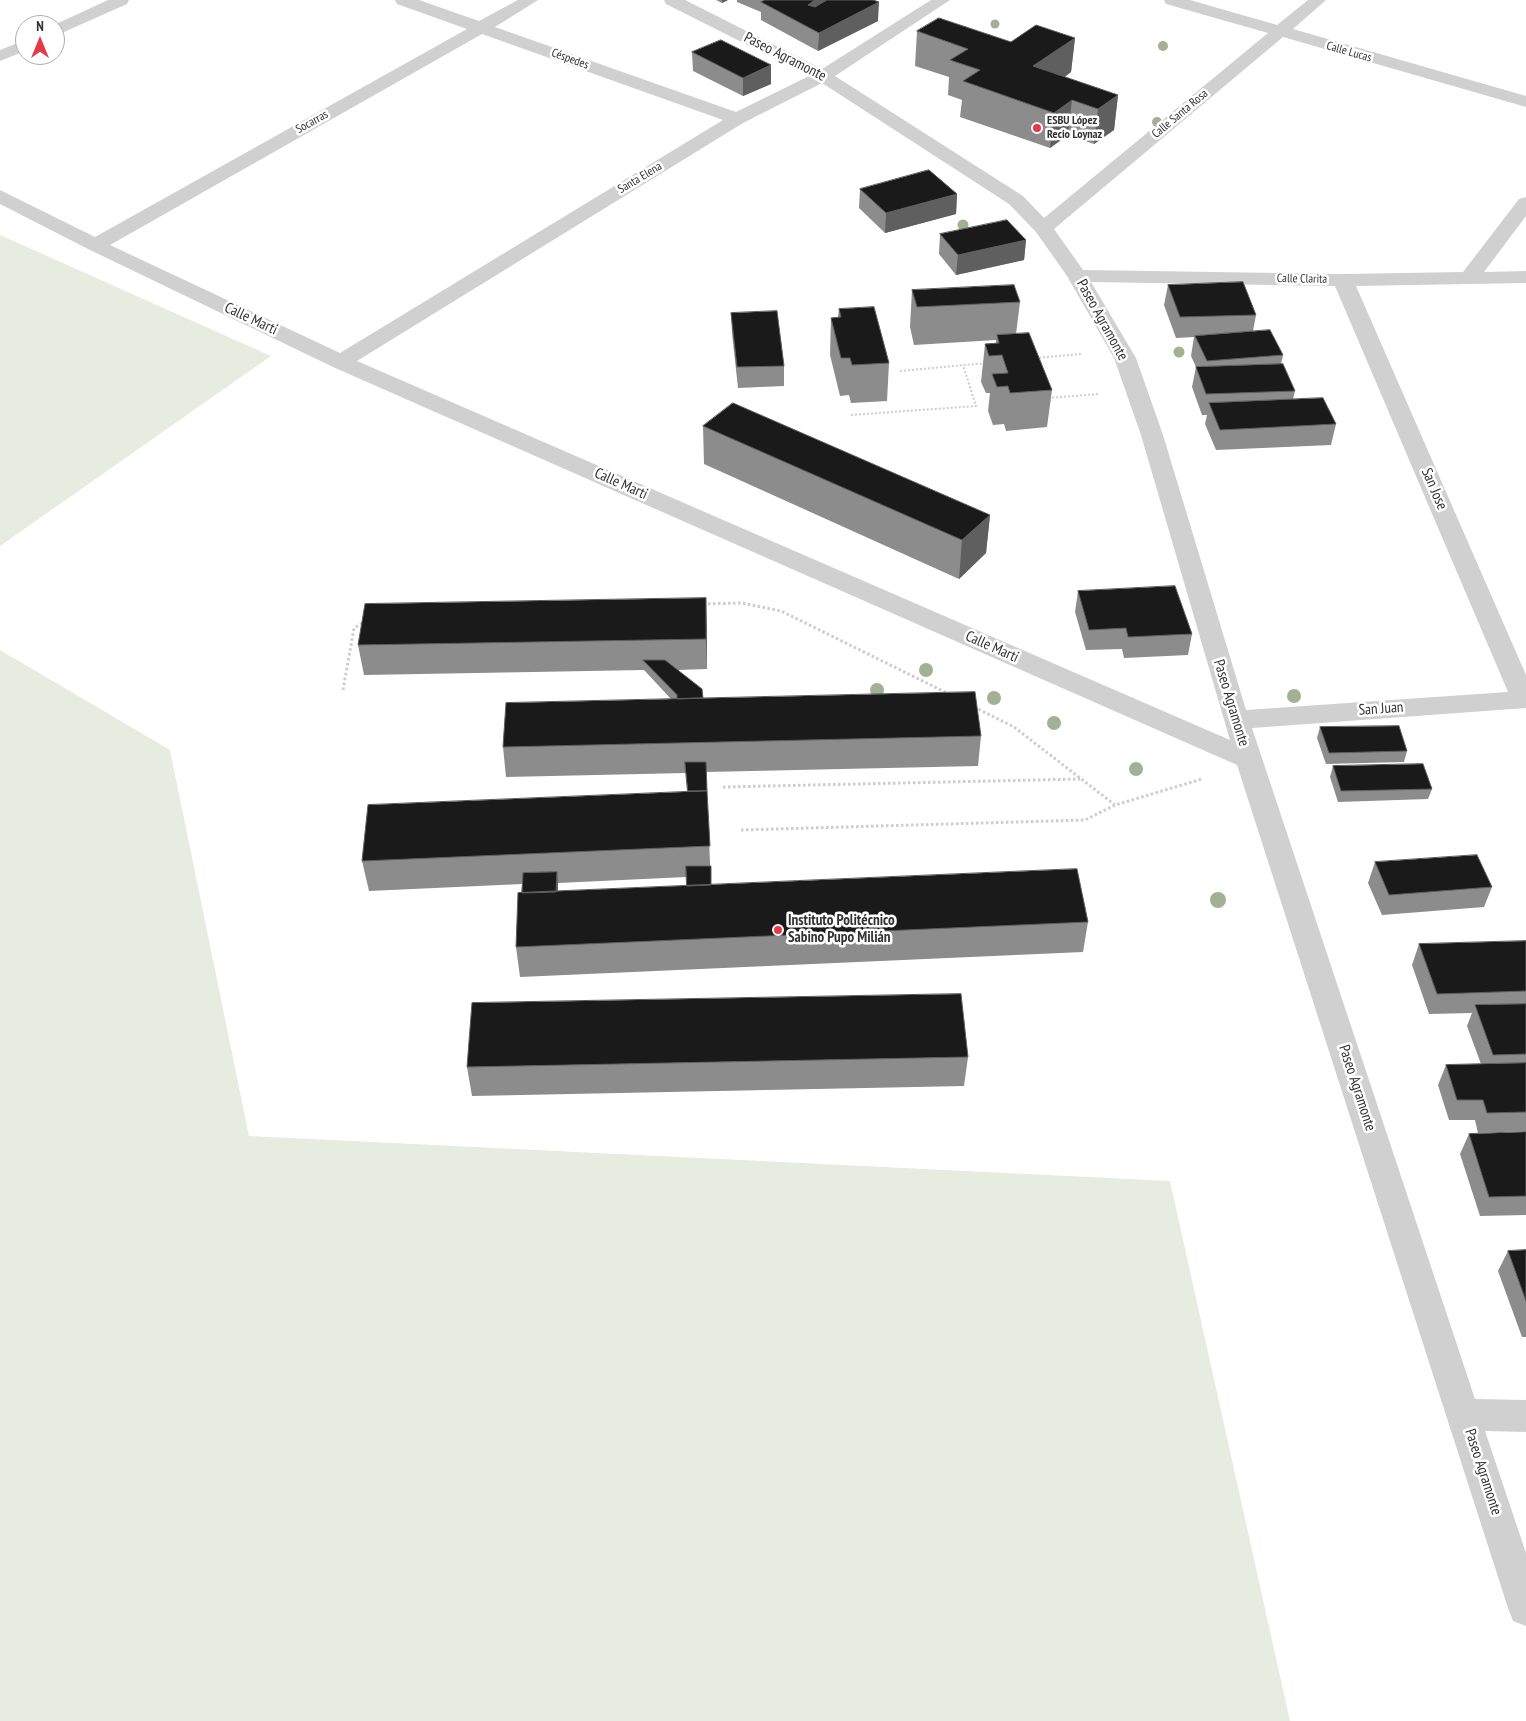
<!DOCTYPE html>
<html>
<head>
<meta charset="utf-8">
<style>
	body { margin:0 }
	#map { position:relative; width:1526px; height:1721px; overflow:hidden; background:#fff; font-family:"PT Sans Narrow",sans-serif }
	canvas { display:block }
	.north { position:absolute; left:15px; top:15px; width:50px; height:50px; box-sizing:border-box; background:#fff; border:1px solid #adadad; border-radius:50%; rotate:0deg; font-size:14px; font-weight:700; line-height:20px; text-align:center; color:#333 }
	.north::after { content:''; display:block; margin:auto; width:18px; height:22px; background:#e63946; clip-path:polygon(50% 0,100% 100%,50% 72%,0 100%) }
</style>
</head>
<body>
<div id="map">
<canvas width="1526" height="1721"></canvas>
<div class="north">N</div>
</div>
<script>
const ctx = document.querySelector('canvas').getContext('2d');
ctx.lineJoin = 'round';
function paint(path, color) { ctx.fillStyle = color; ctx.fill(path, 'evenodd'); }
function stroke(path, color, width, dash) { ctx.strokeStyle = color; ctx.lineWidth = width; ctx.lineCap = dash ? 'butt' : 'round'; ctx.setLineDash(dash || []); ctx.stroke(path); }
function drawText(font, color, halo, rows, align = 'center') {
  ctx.font = font + ' "PT Sans Narrow",sans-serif'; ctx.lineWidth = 5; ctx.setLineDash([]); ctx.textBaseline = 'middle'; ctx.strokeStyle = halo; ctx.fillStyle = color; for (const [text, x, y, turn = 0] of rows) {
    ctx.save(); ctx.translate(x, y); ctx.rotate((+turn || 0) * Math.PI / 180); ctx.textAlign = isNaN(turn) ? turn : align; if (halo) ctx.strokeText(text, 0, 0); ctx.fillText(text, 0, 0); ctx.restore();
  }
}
paint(new Path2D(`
	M0 235 271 356 0 546Z
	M0 650 170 750 249 1136 1170 1181 1290 1721H0Z`), '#e6ecdf');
stroke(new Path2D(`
	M1035 358 1081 354
	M900 371 987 363
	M1048 398 1099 394
	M851 415 976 406 963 365`), '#cdcdcd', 2, [2, 2]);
stroke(new Path2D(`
	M703 604 742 603 781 611 949 694
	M343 690 354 628 366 621
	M974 707 1014 727 1115 805
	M723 787 1080 779
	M741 830 1085 820 1115 805 1202 779`), '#cdcdcd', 3, [2.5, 2.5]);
paint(new Path2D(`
	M108 0H129L127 4 55 36 54 25Z
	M395 0H419L479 21 518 0H538L495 27 736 112 809 76 666 4 664 0H685L822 69 931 0H950L835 76 1023 196 1044 218 1268 33 1166 4 1164 0H1190L1277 25 1308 0H1326L1293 29 1526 96V107L1283 37 1054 229 1083 270 1343 274 1463 272 1519 199 1526 197V216L1484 272 1526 271V283L1356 286 1526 675V708L1252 728 1475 1399 1526 1400V1432L1485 1431 1526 1553V1626L1513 1621 1508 1608 1237 765 333 367 88 249 0 204V190L95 237 467 29 397 4ZM482 34 723 120 340 353 110 245ZM822 83 1009 204 1036 232 1067 276 1114 358 1141 435 1230 740 357 361 743 123ZM1091 282 1335 286 1508 692 1246 710 1163 435 1136 358Z
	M25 40V51L0 61V50Z`), '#d0d0d0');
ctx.fillStyle = '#a2b095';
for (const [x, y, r] of [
	[995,24,4.5],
	[1163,46,5],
	[1157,122,5],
	[963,225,5.5],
	[1179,352,5.5],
	[926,670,7],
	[877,690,7],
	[1294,696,7],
	[994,698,7],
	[1054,723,7],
	[1136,769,7],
	[1218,900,8]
]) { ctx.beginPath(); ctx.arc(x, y, r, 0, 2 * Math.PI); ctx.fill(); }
paint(new Path2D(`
	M716 0H728L722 3Z
	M737 0H873L878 21 818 51 761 20V12L737 2Z
	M917 31 1011 42 1075 38 1071 72 1065 77 1118 95 1114 130 1094 144 1068 135 1050 148 960 117 962 100 948 95 949 77 915 66Z
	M692 52 771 84 743 96 693 71Z
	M860 189 957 194 956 214 885 233 859 208Z
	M940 234 1026 240 1024 260 956 275 939 254Z
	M1168 285 1256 315 1253 331 1283 355 1281 364 1295 391 1293 399 1336 424 1331 445 1216 450 1205 424 1207 415H1202L1192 387 1196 367 1191 356 1194 337 1176 338 1164 305Z
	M912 290 1020 302 1016 334 1052 390 1047 427 1006 431 1004 424 993 425 988 411 990 393H986L981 382 985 344 996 343V340L914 345 910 327Z
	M839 309 889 363 887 401 851 403 849 395 840 396 830 355 831 318 838 317Z
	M731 313 784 366V386L738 388 732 333Z
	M703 426 990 515 986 553 959 579 704 464Z
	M1078 591 1192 634 1188 655 1124 658 1122 649 1086 650 1075 612Z
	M707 628V669L678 670 703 698 981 736 978 766 706 772 711 885 1088 922 1083 952 520 977 516 947 522 884 369 891 362 861 687 791 686 773 506 777 503 747 671 699 644 670 364 675 358 645ZM686 877 687 886 558 891V883Z
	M1320 727 1407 751 1404 762 1326 764 1317 738Z
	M1333 766 1432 789 1428 799 1338 802 1330 777Z
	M1375 862 1492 887 1484 907 1382 915 1368 883Z
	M1526 942V1131L1478 1133 1475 1120H1449L1438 1085 1446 1065 1481 1064 1467 1026 1472 1013 1429 1014 1412 965 1419 944Z
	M968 1057 964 1086 472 1096 467 1067Z
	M1526 1132V1215L1480 1216 1460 1154 1469 1134Z
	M1526 1250V1337H1522L1498 1271 1508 1251Z`), '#8c8c8c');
paint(new Path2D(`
	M722 0H728L722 3Z
	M815 0H834L808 23V5Z
	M879 2 878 21 818 51 819 33Z
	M1075 38 1071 72 1030 101 1033 66Z
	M771 65V84L743 96V78Z
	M1118 95 1114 130 1094 144 1098 109Z
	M1072 100 1068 135 1050 148 1054 113Z
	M957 194 956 214 885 233 886 213Z
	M1026 240 1024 260 956 275 958 255Z
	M990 515 986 553 959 579 962 540Z
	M706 598 707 628V669L706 639Z
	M557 872 558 883 556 922 555 911Z`), '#5f5f5f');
const building = new Path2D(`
	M765 0H815L808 5 815 7 827 0H873L879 2 819 33 761 2Z
	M939 18 1011 42 1036 25 1075 38 1033 66 1118 95 1098 109 1072 100 1054 113 963 81 980 70 950 60 968 49 917 31Z
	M721 40 771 65 743 78 692 52Z
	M929 170 957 194 886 213 860 189Z
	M1007 220 1026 240 958 255 940 234Z
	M1243 282 1256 315 1180 317 1168 285Z
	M1014 285 1020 302 917 307 912 290Z
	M874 307 889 363 852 365 850 358H841L831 318 841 317 839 309Z
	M777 311 784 366 737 367 731 313Z
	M1270 330 1283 355 1207 361 1195 336Z
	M1029 333 1052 390 1010 393 1008 386 997 387 992 374 1008 373 1002 355 989 356 985 344 999 343 997 335Z
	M1283 364 1295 391 1206 394 1196 367Z
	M1323 398 1336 424 1220 430 1209 403Z
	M733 403 990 515 962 540 703 426Z
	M1175 586 1192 634 1128 637 1126 628 1089 630 1078 591Z
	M706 598V639L358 645 365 604Z
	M643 660H665L702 689 703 698 677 699V695Z
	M975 692 981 736 503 747 506 703Z
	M1399 726 1407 751 1329 753 1320 727Z
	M685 762H706L707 791H688Z
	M1423 764 1432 789 1341 791 1333 766Z
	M707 791 710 846 362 861 368 805Z
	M1477 855 1492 887 1389 895 1375 862Z
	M686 866H711V885L687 886Z
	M1077 869 1088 922 516 947 518 893Z
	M557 872 556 892 522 893 523 873Z
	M1526 941V991L1437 994 1419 944Z
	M961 994 968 1057 467 1067 472 1003Z
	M1526 1004V1054L1493 1055 1475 1005Z
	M1526 1063V1112L1487 1113 1483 1100H1457L1446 1065Z
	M1526 1132V1196L1489 1197 1469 1134Z
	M1526 1250V1301L1508 1251Z`);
paint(building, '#1a1a1a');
stroke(building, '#5f5f5f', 1);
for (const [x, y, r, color] of [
	[1037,128,5,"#e63946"],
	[778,930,5,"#e63946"]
]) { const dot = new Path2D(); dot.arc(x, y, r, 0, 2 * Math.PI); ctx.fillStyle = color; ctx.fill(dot); stroke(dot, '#fff', 2); }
drawText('12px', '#333', '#fff', [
	["Calle Lucas",1349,52,16],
	["Céspedes",570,59,20],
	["Calle Santa Rosa",1180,114,-40],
	["Socarras",312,122,-29],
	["Santa Elena",640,178,-31],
	["Calle Clarita",1302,279,1]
]);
drawText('bold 12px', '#333', '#fff', [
	["ESBU López",1047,121],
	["Recio Loynaz",1047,135]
], 'left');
drawText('15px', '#333', '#fff', [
	["Paseo Agramonte",785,57,27],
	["Calle Marti",251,319,25],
	["Paseo Agramonte",1102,320,61],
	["Calle Marti",621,484,24],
	["San Jose",1434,489,67],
	["Calle Marti",992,647,24],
	["Paseo Agramonte",1231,703,73],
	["San Juan",1381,709,-4],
	["Paseo Agramonte",1357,1088,72],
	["Paseo Agramonte",1483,1472,72]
]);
drawText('bold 15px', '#333', '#fff', [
	["Instituto Politécnico",788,921],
	["Sabino Pupo Milián",788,938]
], 'left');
</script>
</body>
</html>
